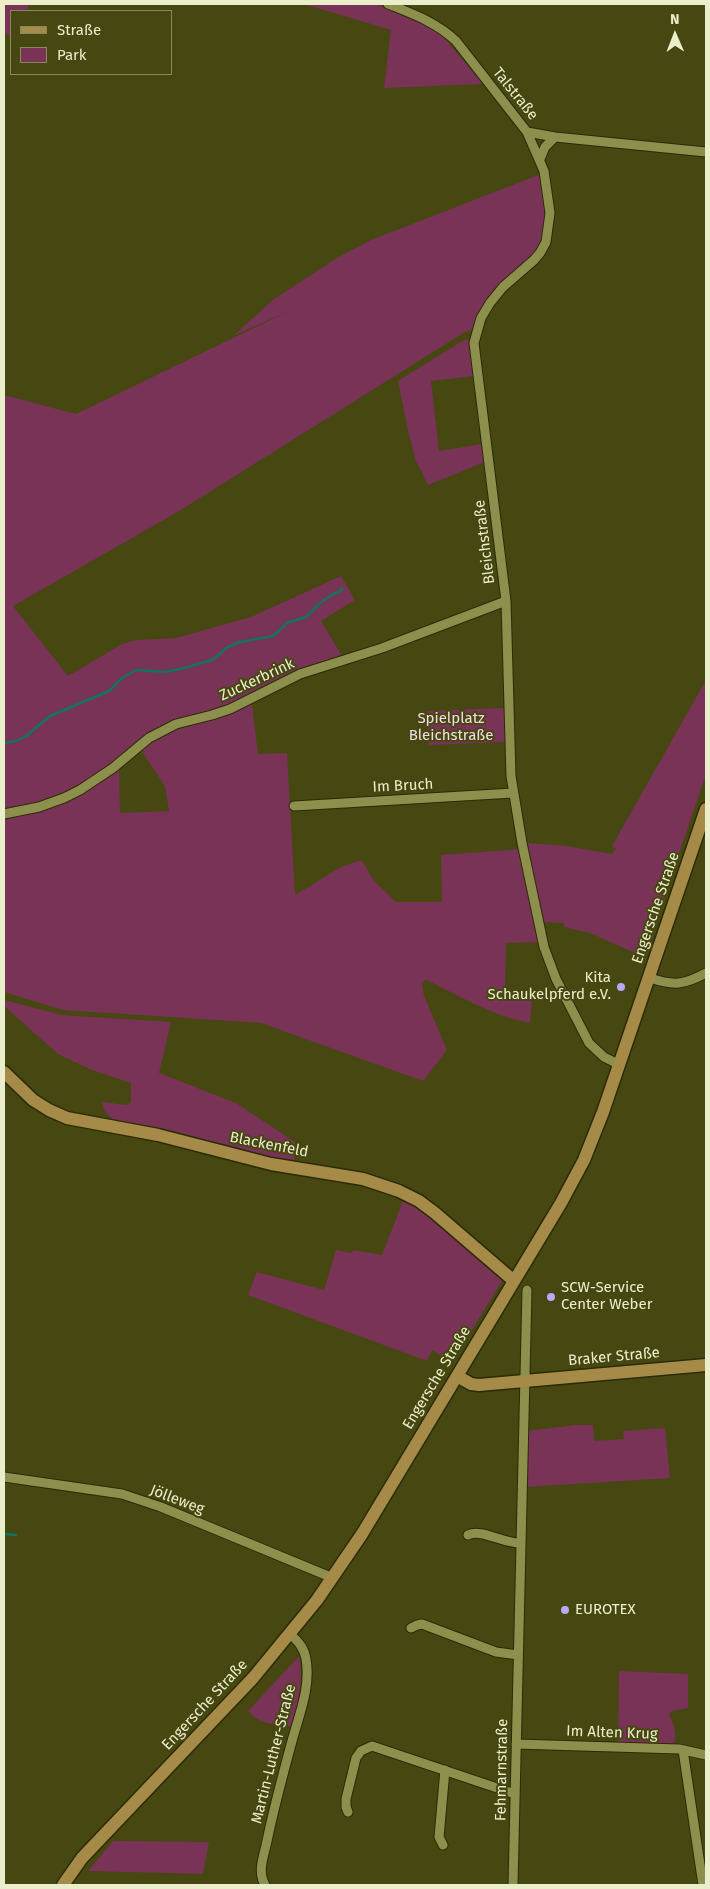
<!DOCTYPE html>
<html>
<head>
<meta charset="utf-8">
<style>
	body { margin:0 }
	#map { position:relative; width:710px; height:1889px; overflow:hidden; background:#464711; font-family:"Fira Sans",sans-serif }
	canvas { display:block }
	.frame { position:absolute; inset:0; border:5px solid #ebeecb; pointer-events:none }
	.legend { position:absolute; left:10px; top:10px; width:162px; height:65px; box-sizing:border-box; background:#464711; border:1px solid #888a5b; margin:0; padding:6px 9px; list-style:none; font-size:15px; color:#ebeecb }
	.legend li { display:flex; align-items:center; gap:10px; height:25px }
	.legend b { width:25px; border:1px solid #888a5b }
	.north { position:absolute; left:650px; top:10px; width:50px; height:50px; -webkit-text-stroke:4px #464711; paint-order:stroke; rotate:359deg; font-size:14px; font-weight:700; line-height:20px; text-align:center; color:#ebeecb }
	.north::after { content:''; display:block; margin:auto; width:18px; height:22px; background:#ebeecb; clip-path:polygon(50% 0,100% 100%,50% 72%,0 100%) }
</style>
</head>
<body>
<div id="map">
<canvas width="710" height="1889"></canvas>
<div class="frame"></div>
<ul class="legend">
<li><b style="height:6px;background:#a58a48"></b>Straße</li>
<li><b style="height:14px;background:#793356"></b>Park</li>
</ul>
<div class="north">N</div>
</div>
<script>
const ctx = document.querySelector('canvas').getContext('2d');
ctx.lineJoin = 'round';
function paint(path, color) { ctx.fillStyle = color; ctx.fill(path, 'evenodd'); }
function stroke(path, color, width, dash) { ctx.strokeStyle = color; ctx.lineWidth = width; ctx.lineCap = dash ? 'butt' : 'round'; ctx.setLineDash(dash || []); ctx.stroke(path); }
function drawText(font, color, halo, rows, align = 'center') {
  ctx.font = font + ' "Fira Sans",sans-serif'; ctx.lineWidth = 4; ctx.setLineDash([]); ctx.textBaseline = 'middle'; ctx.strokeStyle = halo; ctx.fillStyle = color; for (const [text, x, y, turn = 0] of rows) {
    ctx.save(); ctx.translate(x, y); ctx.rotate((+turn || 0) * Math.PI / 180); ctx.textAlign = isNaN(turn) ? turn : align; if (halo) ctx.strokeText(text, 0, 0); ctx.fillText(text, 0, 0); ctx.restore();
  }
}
paint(new Path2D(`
	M4 4H29L27 11H11V36L4 34Z
	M304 4H375L419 21 441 34 483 84 384 88 391 30Z
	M541 174C545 200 550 226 538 251L474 329 465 332 176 513 13 606 68 676 122 644 136 640 176 638 251 617 341 576 355 600 321 621 343 658 254 694 252 704 258 754 287 753 295 895 341 867 362 860 373 880 396 902H442L441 855 520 849 539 942 506 943 505 991 532 998 530 1023C493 1016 461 997 427 980L422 982 424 996 447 1050 423 1081 261 1023 63 1010 4 992V395L76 414 293 309 233 336 274 299 337 258 371 240ZM141 750 165 786 169 811 120 813 119 765Z
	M464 340H471L474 376 431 381 439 451 482 444 485 462 428 485 416 461 409 435 398 381Z
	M706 680V774L644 957 590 933 564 927V923L544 922 527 843 566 846 612 854 616 849 612 846Z
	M505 708 506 742 429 745 428 711Z
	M4 1000 62 1015 171 1022 159 1073 236 1103 295 1142 294 1161 243 1153 112 1119 104 1110 102 1102 127 1105 131 1102V1083L92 1070 58 1054 4 1006Z
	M404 1198 417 1203 502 1277V1281L452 1362 432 1350 427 1361 248 1295 257 1272 324 1290 336 1250 351 1253 354 1250 382 1255Z
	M575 1425H593L594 1441 624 1439 623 1431 665 1428 670 1478 526 1487 528 1431Z
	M299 1656C304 1681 298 1702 291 1726 272 1724 261 1725 248 1711Z
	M619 1671 688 1674V1708L672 1711 669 1715C674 1724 678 1736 673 1745L618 1743Z
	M113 1841 209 1842 203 1874 88 1871Z`), '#793356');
stroke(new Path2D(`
	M4 743 16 741 26 736 50 716 109 691 122 678 136 670 166 672 184 668 212 660 228 647 240 642 273 636 287 623 306 617 320 603 333 594 341 591 342 588
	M4 1534 16 1535`), '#12745c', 2.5);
const street = new Path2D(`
	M388 4C413 14 436 22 456 41L527 132 544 171 550 213 546 242 540 253 534 260 503 287 490 303 481 318 474 343 506 601 511 776 522 843 544 947 556 979 589 1043 604 1057 620 1065
	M527 132 555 137 706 152
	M540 159 545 147 555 137
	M294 806 513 793
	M4 814 39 807 64 798 80 790 113 768 149 738 176 724 212 715 230 709 300 674 382 648 506 601
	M650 978C674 986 684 985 706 973
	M4 1477 122 1494 161 1507 333 1578
	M468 1535C481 1528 504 1544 520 1543
	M411 1628 417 1625 422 1624 496 1652 518 1655
	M516 1744 679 1749 706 1755
	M683 1750 703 1885
	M348 1812 346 1807V1799L356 1758 361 1751 372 1746 515 1794
	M443 1845 439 1837 445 1770
	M265 1885C257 1871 264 1856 267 1841 274 1807 283 1774 292 1741 299 1715 311 1687 306 1659 304 1648 299 1642 290 1634
	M513 1885 527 1290`);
const secondary = new Path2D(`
	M4 1072 33 1100 49 1110 67 1118 158 1135 271 1164 363 1179 399 1191 419 1201 435 1213 514 1281
	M457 1376 471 1384 479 1385 706 1365
	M63 1885 82 1858 253 1678 317 1600 362 1534 561 1203 584 1160 603 1112 706 809`);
stroke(street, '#2b2c07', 11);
stroke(secondary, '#2b2c07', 15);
stroke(street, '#8d904c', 9);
stroke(secondary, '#a58a48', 12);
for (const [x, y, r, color] of [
	[621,987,5,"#b7abf7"],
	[551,1297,5,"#b7abf7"],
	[565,1610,5,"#b7abf7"]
]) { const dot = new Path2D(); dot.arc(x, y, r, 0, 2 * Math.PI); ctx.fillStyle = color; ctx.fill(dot); stroke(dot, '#464711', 2); }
drawText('15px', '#ebeecb', '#464711', [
	["Talstraße",515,94,51],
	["Bleichstraße",485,542,-97],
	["Zuckerbrink",257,680,-25],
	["Im Bruch",403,786,-3],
	["Engersche Straße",656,908,-71],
	["Blackenfeld",269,1145,11],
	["Braker Straße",614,1357,-5],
	["Engersche Straße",437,1378,-59],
	["Jölleweg",177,1500,21],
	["Engersche Straße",205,1705,-47],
	["Im Alten Krug",612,1733,2],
	["Martin-Luther-Straße",274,1754,-76],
	["Fehmarnstraße",502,1770,-89]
]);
drawText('15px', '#f4dce6', '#464711', [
	["Spielplatz",451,719],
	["Bleichstraße",451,736]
]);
drawText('15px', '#ebeecb', '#464711', [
	["Kita",611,978,"right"],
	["Schaukelpferd e.V.",611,995,"right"],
	["SCW-Service",561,1288],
	["Center Weber",561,1305],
	["EUROTEX",575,1610]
], 'left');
</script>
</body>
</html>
